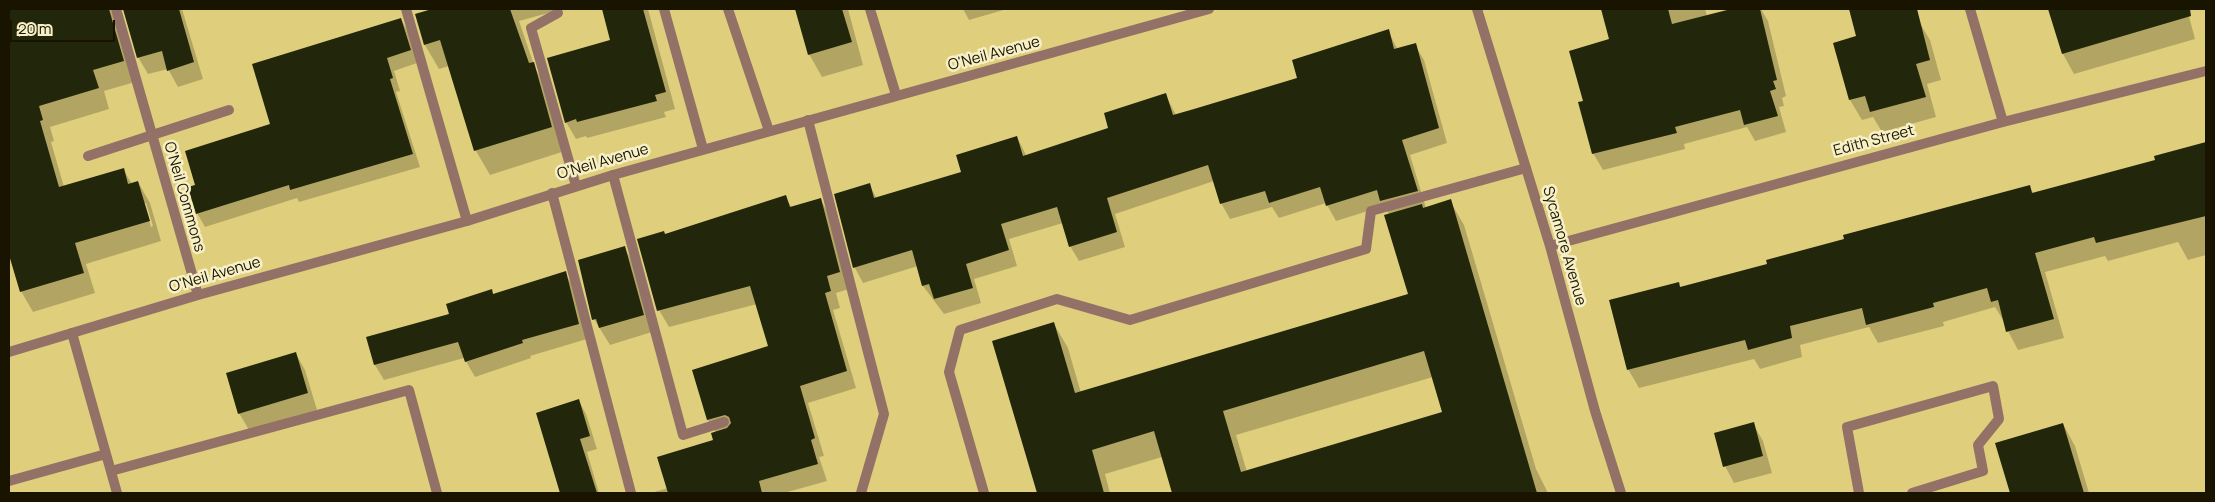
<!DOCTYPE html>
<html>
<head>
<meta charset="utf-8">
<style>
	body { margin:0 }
	#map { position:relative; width:2215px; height:502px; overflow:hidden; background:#dfcf7c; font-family:Manrope,sans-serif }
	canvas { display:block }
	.frame { position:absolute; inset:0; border:10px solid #191400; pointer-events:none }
	.scale { position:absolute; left:10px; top:20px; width:105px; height:22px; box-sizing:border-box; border:2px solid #191400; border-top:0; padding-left:6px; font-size:15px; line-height:18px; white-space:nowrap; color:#191400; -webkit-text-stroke:4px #f7f0c7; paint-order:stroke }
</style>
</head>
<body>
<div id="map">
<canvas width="2215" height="502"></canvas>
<div class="frame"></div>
<div class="scale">20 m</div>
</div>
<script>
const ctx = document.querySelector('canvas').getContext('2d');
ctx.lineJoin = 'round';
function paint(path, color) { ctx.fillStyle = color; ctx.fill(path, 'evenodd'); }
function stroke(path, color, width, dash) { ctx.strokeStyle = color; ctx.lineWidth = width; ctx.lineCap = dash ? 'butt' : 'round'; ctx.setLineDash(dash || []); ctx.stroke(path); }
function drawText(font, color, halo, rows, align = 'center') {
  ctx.font = font + ' Manrope,sans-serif'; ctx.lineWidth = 5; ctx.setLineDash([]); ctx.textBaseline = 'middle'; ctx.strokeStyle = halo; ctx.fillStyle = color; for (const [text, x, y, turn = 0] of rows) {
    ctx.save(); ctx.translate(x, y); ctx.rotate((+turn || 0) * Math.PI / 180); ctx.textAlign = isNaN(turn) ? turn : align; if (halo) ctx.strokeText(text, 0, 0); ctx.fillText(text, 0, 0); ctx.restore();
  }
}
paint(new Path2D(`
	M9 9 15 16 40 9H84L87 13 110 9 121 29 135 82 104 91 109 109 50 127 54 141 51 142 64 187 123 169 132 184 138 182 150 203 161 241 86 264 95 293 33 312 21 291 9 251ZM144 203H146L153 226 151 227Z
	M123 9H182L203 79 178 87 168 69 148 74 138 57Z
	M431 9H563L519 21 535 68 547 88 565 151 490 175 476 151 449 66 439 69 425 45 416 15Z
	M603 9H648L675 109 664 112 666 117 587 138 586 136 576 139 566 122 612 41Z
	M796 9H848L863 65 822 77 809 54Z
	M963 9H1007L969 20Z
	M1602 9H1705L1707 16 1745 9H1761L1768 21 1786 96 1782 98 1784 106 1779 107 1786 132 1755 141 1747 127 1684 144 1685 149 1603 170 1593 153 1584 101 1611 40Z
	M1850 9H1912L1915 21 1918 20 1930 40 1941 80 1927 84 1936 117 1882 132 1873 117 1862 120 1850 100 1835 44 1858 37Z
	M2050 9H2187L2195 39 2074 74 2063 54Z
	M401 19 408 32 417 63 394 71 400 91 396 92 420 167 299 202 297 198 205 227 197 213V186Z
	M1388 31 1398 50 1415 45 1424 60 1447 143 1410 155 1426 208 1450 201 1464 225 1536 469 1548 493H1173L1162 457 1105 474 1110 493H1039L994 341 1054 324 1068 348 1081 393 1409 295 1389 214 1384 206 1336 221 1326 203 1279 218 1272 207 1230 219 1221 203 1214 181 1115 214 1125 247 1079 261 1070 246 1063 223 1009 239 1017 266 974 279 981 303 944 314 923 286 918 266 863 283 855 268 836 194 869 184 877 199 962 173 1017 137 1027 157 1110 129 1165 94 1176 115 1299 79ZM1433 377 1444 413 1247 472 1236 435Z
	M2206 143V255L2188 260 2178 242 2108 261 2105 256 2045 272 2064 338 2018 350 2008 331 2005 320H2003L1995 307 1943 322 1944 326 1878 343 1869 327 1800 345 1802 357 1760 369 1754 359 1639 388 1628 369 1678 283 1681 288 1768 265 2029 186 2034 194 2156 161 2155 157Z
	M785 197 792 208 820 199 830 216 849 289 836 293 840 308 833 310 856 388 808 403 824 456 819 457 827 481 784 493H651L668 488 715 441 716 433 708 420 693 371 770 347 757 304 669 327 659 310 665 235Z
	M624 247 634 264 652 332 610 345 594 319Z
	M565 273 574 288 587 339 530 356 531 358 475 377 464 358 384 380 375 365 368 338 450 314 491 290 493 295Z
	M296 354 305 370 317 410 249 430 239 413Z
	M579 401 586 414 597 449 587 452 599 493H560Z
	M1753 424 1763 441 1772 473 1734 483 1725 466Z
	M2063 424 2075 446 2089 493H2011L1997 444Z`), '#0003');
paint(new Path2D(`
	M9 9H109L124 61 93 70 99 88 39 106 43 120 40 121 59 187 124 168 128 184 138 181 150 221 75 243 84 273 20 292 9 255Z
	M123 9H179L194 62 167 71 162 51 137 58Z
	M432 9H510L529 63 534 62 552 127 474 151 440 40 424 45 415 14Z
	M602 9H643L666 92 655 95 657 101 577 122 576 119 565 123 547 58 610 40Z
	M795 9H842L852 42 808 55Z
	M1601 9H1668L1672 24 1731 9H1760L1777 80 1773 81 1776 89 1770 91 1778 116 1744 125 1740 110 1675 127 1677 133 1592 154 1578 102 1583 101 1569 51 1609 39Z
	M1849 9H1917L1930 60 1916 64 1926 97 1870 112 1865 96 1849 100 1833 43 1856 36Z
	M2048 9H2190L2191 16 2062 54Z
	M401 18 411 50 387 58 393 78 390 79 413 154 290 190 289 185 196 214 188 187 195 185 185 151 270 124 252 64Z
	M1389 29 1394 49 1416 43 1439 128 1402 140 1418 191 1380 201 1377 190 1326 206 1320 187 1269 203 1265 191 1220 204 1208 165 1107 198 1117 232 1069 247 1057 207 1001 224 1009 250 966 264 973 288 934 299 929 284 922 286 912 250 853 268 834 194 870 183 874 198 961 172 956 155 1017 136 1023 156 1108 128 1104 113 1166 93 1173 115 1194 109 1297 78 1292 60Z
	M2206 142V216L2096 243 2094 237 2035 253 2054 319 2006 332 1998 300 1991 302 1987 288 1933 303 1934 307 1866 325 1862 308 1790 326 1792 338 1748 350 1745 340 1627 370 1609 300 1679 282 1680 287 1767 264 1766 260 1844 239 1843 235 2030 185 2032 193 2155 160 2154 156Z
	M786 195 790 207 821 198 840 272 827 276 831 291 825 293 847 371 800 386 815 438 811 440 818 464 759 481 762 493H668L657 457 713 440 711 433 727 428 731 423 729 417 725 415 707 420 692 370 768 346 750 286 657 311 637 239 664 231 665 234Z
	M1451 199 1537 493H1172L1154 431 1092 450 1104 493H1037L992 341 1054 322 1075 393 1408 294 1384 215 1422 204 1423 208ZM1424 351 1442 412 1241 472 1223 411Z
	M625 246 644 315 599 328 596 319 592 320 578 260Z
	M566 271 579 324 522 340 523 343 465 362 458 342 374 365 366 337 449 314 446 304 492 289 493 294Z
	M296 352 308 393 238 414 226 373Z
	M579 399 590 436 580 439 597 493H560L536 413Z
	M1754 422 1763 456 1723 467 1714 433Z
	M2063 423 2084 493H2010L1995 443Z`), '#22270b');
stroke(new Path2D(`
	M406 9 467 221
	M664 9 703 149
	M558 13 531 28 576 186
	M808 120 884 414 861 493
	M613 175 683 435 724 422
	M552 193 631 493
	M72 333 117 493
	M111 471 409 390 437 493
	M9 481 106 454
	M984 493 949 372 960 330 1057 299 1130 320 1366 249 1371 211 1526 168
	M1859 493 1847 427 1993 386 1999 419 1978 445 1983 471 1912 493`), '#947166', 10);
stroke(new Path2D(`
	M116 9 198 295
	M728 9 769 131
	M870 9 896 95
	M1477 9 1550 246 1595 411 1621 493
	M1970 9 2003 122
	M88 156 229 110
	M1550 246 2003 122 2206 71
	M9 352 198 295 467 221 613 175 1209 9`), '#947166', 10);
drawText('15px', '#191400', '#f7f0c7', [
	["O'Neil Avenue",994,54,-15],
	["Edith Street",1874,141,-15],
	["O'Neil Avenue",603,162,-16],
	["O'Neil Commons",184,197,74],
	["Sycamore Avenue",1564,246,74],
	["O'Neil Avenue",215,275,-16]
]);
</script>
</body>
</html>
